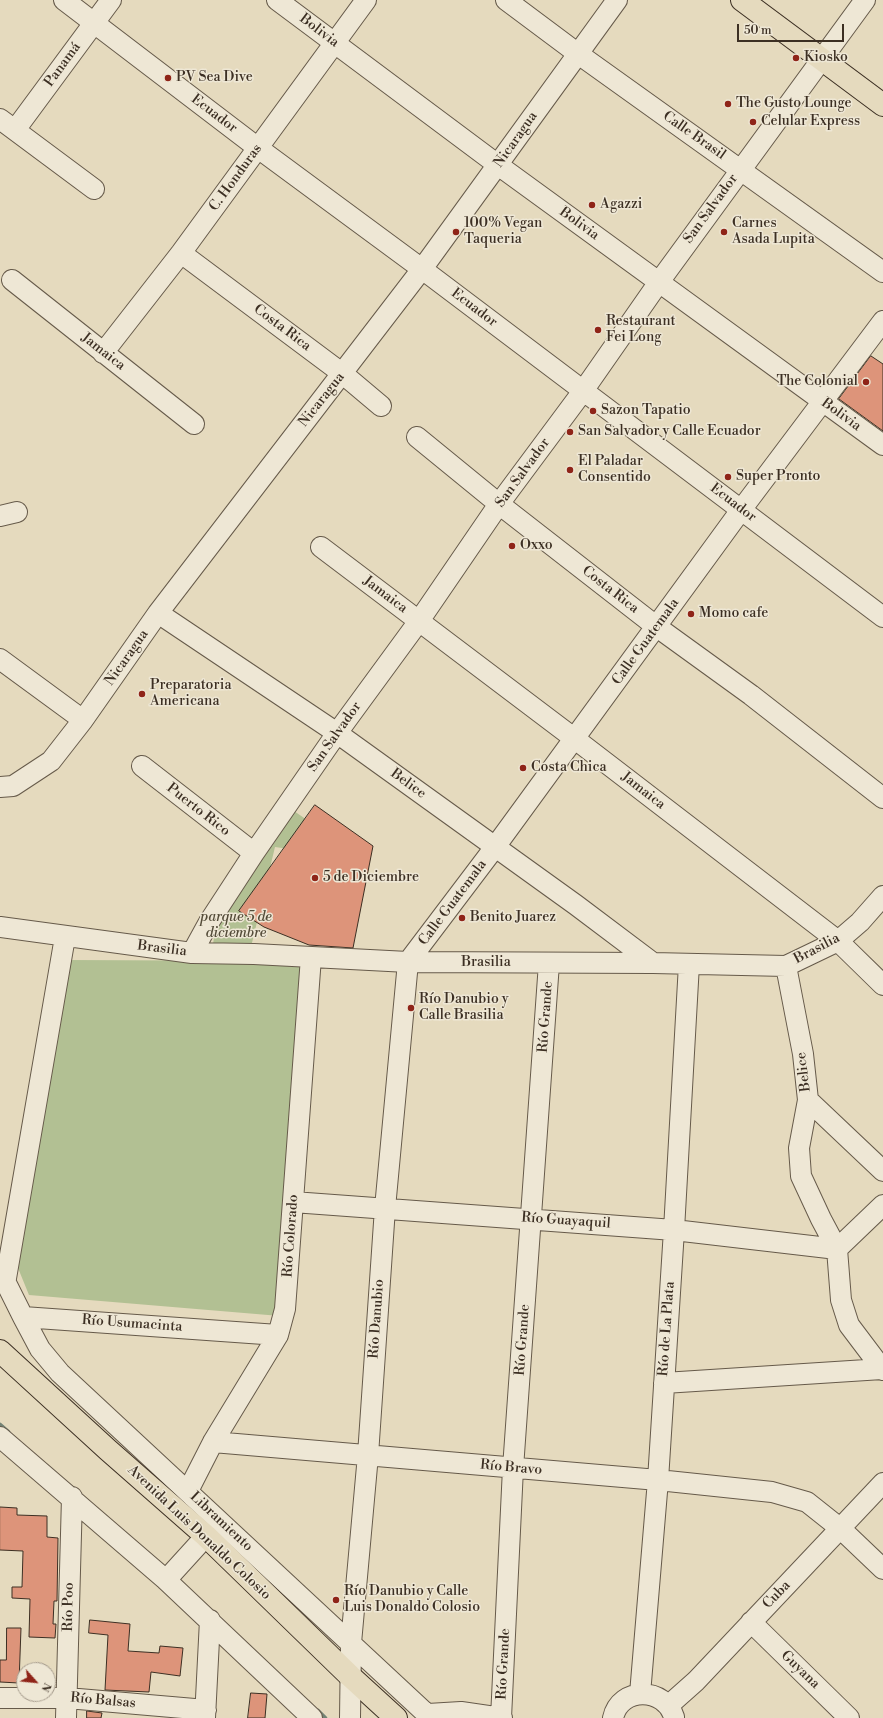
<!DOCTYPE html>
<html>
<head>
<meta charset="utf-8">
<style>
	body { margin:0 }
	#map { position:relative; width:883px; height:1718px; overflow:hidden; background:#e5dabe; font-family:"Libre Bodoni",serif }
	canvas { display:block }
	.north { position:absolute; left:16px; top:1662px; width:40px; height:40px; box-sizing:border-box; background:#eee7d5; border:1px solid #a79d8e; border-radius:50%; rotate:117deg; font-size:11px; font-weight:700; line-height:16px; text-align:center; color:#3c2f23 }
	.north::after { content:''; display:block; margin:auto; width:14px; height:18px; background:#8f2418; clip-path:polygon(50% 0,100% 100%,50% 72%,0 100%) }
	.scale { position:absolute; left:737px; top:24px; width:107px; height:18px; box-sizing:border-box; border:2px solid #3c2f23; border-top:0; padding-left:5px; font-size:12px; line-height:14px; white-space:nowrap; color:#3c2f23; -webkit-text-stroke:3px #eee7d5; paint-order:stroke }
</style>
</head>
<body>
<div id="map">
<canvas width="883" height="1718"></canvas>
<div class="north">N</div>
<div class="scale">50 m</div>
</div>
<script>
const ctx = document.querySelector('canvas').getContext('2d');
ctx.lineJoin = 'round';
function paint(path, color) { ctx.fillStyle = color; ctx.fill(path, 'evenodd'); }
function stroke(path, color, width, dash) { ctx.strokeStyle = color; ctx.lineWidth = width; ctx.lineCap = dash ? 'butt' : 'round'; ctx.setLineDash(dash || []); ctx.stroke(path); }
function drawText(font, color, halo, rows, align = 'center') {
  ctx.font = font + ' "Libre Bodoni",serif'; ctx.lineWidth = 3; ctx.setLineDash([]); ctx.textBaseline = 'middle'; ctx.strokeStyle = halo; ctx.fillStyle = color; for (const [text, x, y, turn = 0] of rows) {
    ctx.save(); ctx.translate(x, y); ctx.rotate((+turn || 0) * Math.PI / 180); ctx.textAlign = isNaN(turn) ? turn : align; if (halo) ctx.strokeText(text, 0, 0); ctx.fillText(text, 0, 0); ctx.restore();
  }
}
paint(new Path2D(`
	M294 811 320 829 311 852 275 847 251 947 213 944 217 919 266 844 272 846Z
	M65 960 304 961 280 1316 29 1295 18 1268Z`), '#b2c093');
stroke(new Path2D(`
	M0 1425 8 1432
	M318 1711 325 1718`), '#738375', 4.5);
const building = new Path2D(`
	M871 356 883 364V431L839 399Z
	M315 805 373 846 353 948 309 945 264 927 239 911Z
	M0 1507 17 1508V1515L47 1516V1537L58 1538 57 1601H54L53 1624H56L55 1638 29 1637 30 1599 12 1598V1587H22L23 1551 0 1550Z
	M90 1620 130 1624 128 1651 159 1653 160 1646 183 1648 180 1676 151 1672 149 1692 105 1690 108 1635 89 1633Z
	M7 1628H21L19 1683 0 1682V1660H6Z
	M251 1693 267 1694 265 1718H248Z
	M87 1711 102 1713 101 1718H87Z`);
paint(building, '#dd947a');
stroke(building, '#3c2f23', 1);
const minor = new Path2D(`
	M64 0 258 148 422 269 883 617
	M277 0 498 165 883 445
	M506 0 577 53 883 272
	M0 119 94 189
	M15 130 111 0
	M181 253 343 374 381 406
	M12 280 194 424
	M103 353 181 253 366 0
	M417 437 499 504 657 627 751 695 883 798
	M0 516 17 512
	M321 547 575 739 838 941 883 985
	M158 613 337 733 576 905 653 963
	M0 659 83 720
	M142 766 254 853
	M0 787 13 786 51 761 83 720 158 613 422 269 617 0
	M0 927 192 953 254 954 408 962 653 963 786 966 838 941 860 922 883 896
	M192 953 209 922 254 853 337 733 419 621 499 504 583 391 659 282 865 0
	M786 966 803 1054 808 1100 883 1171
	M808 1100 799 1148 801 1176 821 1219 837 1249 841 1300 849 1325 883 1370
	M293 1202 674 1230 837 1249
	M837 1249 883 1205
	M0 1271 23 1317 278 1335
	M5 1284 65 937
	M23 1317 40 1349 60 1373 431 1718
	M664 1383 882 1369
	M0 1437 166 1580 312 1718
	M213 1442 658 1480 772 1492 807 1502 841 1529 883 1569
	M188 1491 213 1442 278 1335 285 1309 311 957
	M166 1580 206 1536
	M751 1622 849 1718
	M640 1694 658 1480 674 1230 689 964
	M0 1698H67L206 1710
	M669 1705 696 1681 883 1483
	M428 1714 461 1712 502 1718
	M66 1718 72 1497
	M205 1718 210 1620
	M350 1718 351 1643 368 1455 385 1208 408 962 495 847 741 510 883 321
	M501 1718 513 1468 549 963
	M613 1718C620 1686 665 1687 674 1717`);
const major = new Path2D(`
	M742 0 883 105
	M0 1351 108 1450 206 1536 350 1676 396 1718`);
stroke(minor, '#665a4a', 22);
stroke(major, '#3c2f23', 24);
stroke(minor, '#eee7d5', 20);
stroke(major, '#e5dabe', 22);
for (const [x, y, r, color] of [
	[796,58,4,"#8f2418"],
	[168,78,4,"#8f2418"],
	[728,104,4,"#8f2418"],
	[753,122,4,"#8f2418"],
	[592,205,4,"#8f2418"],
	[456,232,4,"#8f2418"],
	[724,232,4,"#8f2418"],
	[598,330,4,"#8f2418"],
	[866,382,4,"#8f2418"],
	[593,411,4,"#8f2418"],
	[570,432,4,"#8f2418"],
	[570,470,4,"#8f2418"],
	[728,477,4,"#8f2418"],
	[512,546,4,"#8f2418"],
	[691,614,4,"#8f2418"],
	[142,694,4,"#8f2418"],
	[523,768,4,"#8f2418"],
	[315,878,4,"#8f2418"],
	[462,918,4,"#8f2418"],
	[411,1008,4,"#8f2418"],
	[336,1600,4,"#8f2418"]
]) { const dot = new Path2D(); dot.arc(x, y, r, 0, 2 * Math.PI); ctx.fillStyle = color; ctx.fill(dot); stroke(dot, '#eee7d5', 1.5); }
drawText('14px', '#3c2f23', '#eee7d5', [
	["Bolivia",319,31,37],
	["Panamá",63,65,-54],
	["Ecuador",214,114,37],
	["Calle Brasil",694,136,35],
	["Nicaragua",516,140,-55],
	["C. Honduras",236,178,-54],
	["San Salvador",711,209,-54],
	["Bolivia",579,224,36],
	["Ecuador",474,308,37],
	["Costa Rica",282,328,37],
	["Jamaica",103,352,38],
	["Nicaragua",322,400,-52],
	["Bolivia",841,415,36],
	["San Salvador",523,473,-54],
	["Ecuador",733,503,37],
	["Costa Rica",610,590,38],
	["Jamaica",385,595,37],
	["Calle Guatemala",646,642,-54],
	["Nicaragua",127,658,-55],
	["San Salvador",335,737,-55],
	["Belice",408,784,36],
	["Jamaica",643,791,38],
	["Puerto Rico",198,810,38],
	["Calle Guatemala",453,903,-53],
	["Brasilia",162,949,7],
	["Brasilia",817,949,-28],
	["Brasilia",486,963],
	["Río Grande",546,1017,-86],
	["Belice",804,1072,-97],
	["Río Guayaquil",566,1221,4],
	["Río Colorado",291,1236,-86],
	["Río Danubio",377,1319,-86],
	["Río Usumacinta",132,1324,4],
	["Río de La Plata",667,1329,-86],
	["Río Grande",523,1340,-86],
	["Río Bravo",511,1468,5],
	["Libramiento",221,1522,43],
	["Avenida Luis Donaldo Colosio",199,1533,43],
	["Cuba",777,1595,-46],
	["Río Poo",69,1607,-89],
	["Río Grande",504,1664,-87],
	["Guyana",800,1670,44],
	["Río Balsas",103,1701,5]
]);
drawText('14px', '#3c2f23', '#eee7d5', [
	["Kiosko",804,58],
	["PV Sea Dive",176,78],
	["The Gusto Lounge",736,104],
	["Celular Express",761,122],
	["Agazzi",600,205],
	["100% Vegan",464,224],
	["Taqueria",464,240],
	["Carnes",732,224],
	["Asada Lupita",732,240],
	["Restaurant",606,322],
	["Fei Long",606,338],
	["The Colonial",858,382,"right"],
	["Sazon Tapatio",601,411],
	["San Salvador y Calle Ecuador",578,432],
	["El Paladar",578,462],
	["Consentido",578,478],
	["Super Pronto",736,477],
	["Oxxo",520,546],
	["Momo cafe",699,614],
	["Preparatoria",150,686],
	["Americana",150,702],
	["Costa Chica",531,768],
	["5 de Diciembre",323,878],
	["Benito Juarez",470,918],
	["Río Danubio y",419,1000],
	["Calle Brasilia",419,1016],
	["Río Danubio y Calle",344,1592],
	["Luis Donaldo Colosio",344,1608]
], 'left');
drawText('italic 14px', '#544c39', '#eee7d5', [
	["parque 5 de",236,918],
	["diciembre",236,934]
]);
</script>
</body>
</html>
